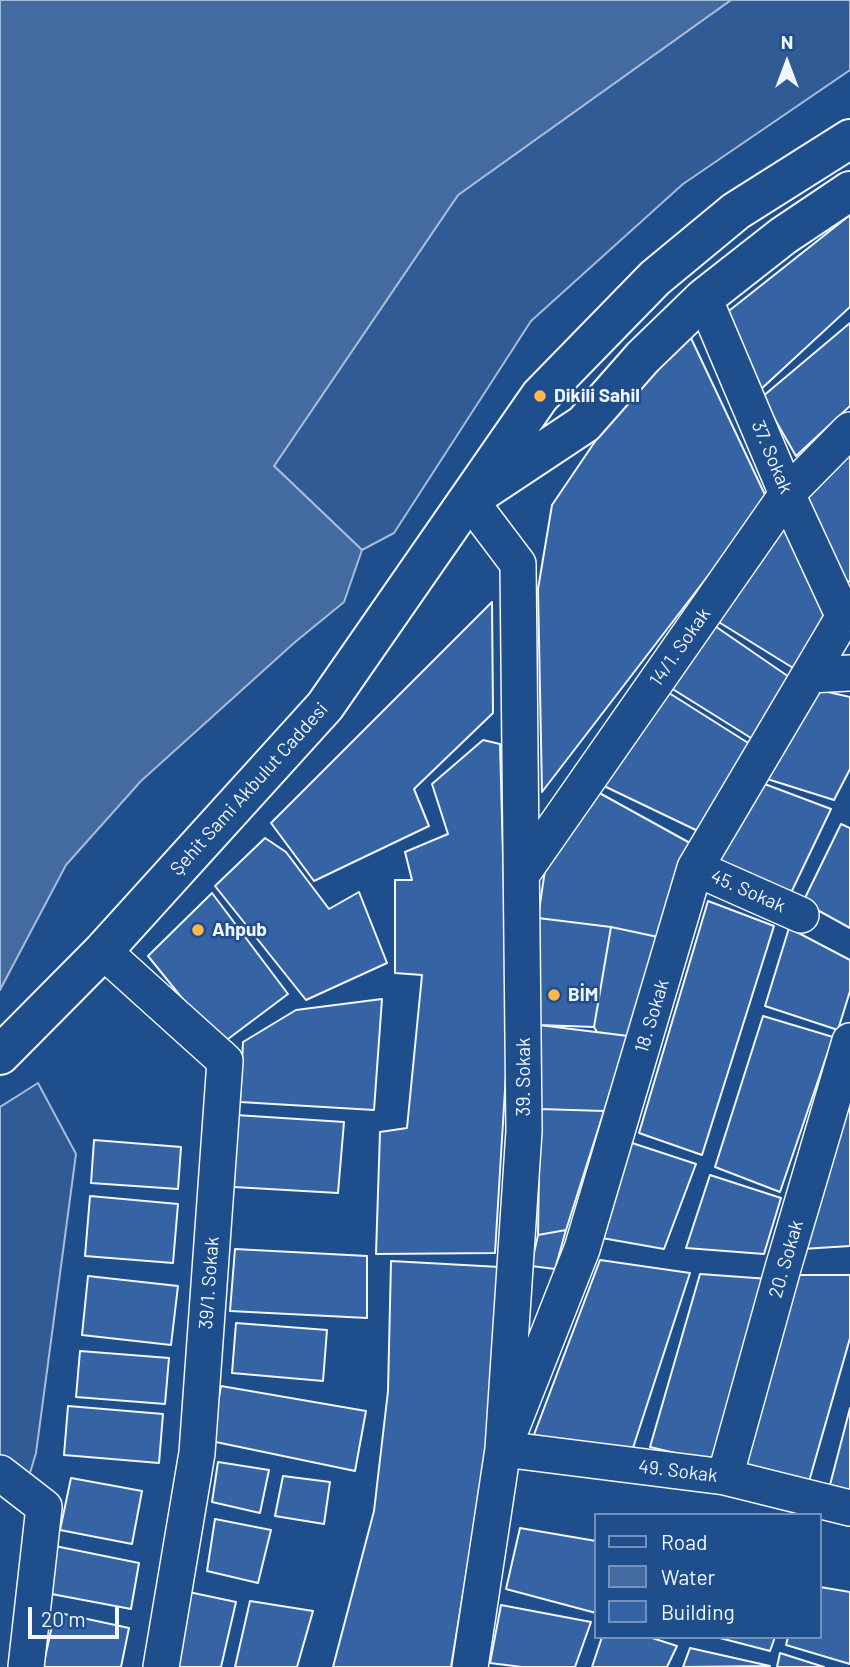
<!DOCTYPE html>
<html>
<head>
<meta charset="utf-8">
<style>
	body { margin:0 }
	#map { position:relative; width:850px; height:1667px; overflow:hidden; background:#1f4e8c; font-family:Barlow,sans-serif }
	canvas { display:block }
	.legend { position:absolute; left:594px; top:1513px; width:228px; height:126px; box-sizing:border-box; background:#1f4e8c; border:2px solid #7391ba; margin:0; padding:9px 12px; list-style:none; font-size:21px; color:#f2f6ff }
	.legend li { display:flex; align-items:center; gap:14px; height:35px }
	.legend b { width:35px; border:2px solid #7391ba }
	.north { position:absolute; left:752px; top:28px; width:70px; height:70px; -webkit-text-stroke:5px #1f4e8c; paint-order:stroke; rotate:0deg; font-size:19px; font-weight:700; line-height:28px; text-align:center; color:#f2f6ff }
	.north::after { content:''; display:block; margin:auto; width:24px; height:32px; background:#f2f6ff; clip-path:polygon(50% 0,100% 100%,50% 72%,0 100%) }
	.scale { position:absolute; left:28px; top:1607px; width:91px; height:32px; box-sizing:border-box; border:4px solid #f2f6ff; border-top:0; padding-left:9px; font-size:21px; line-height:24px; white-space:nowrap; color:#f2f6ff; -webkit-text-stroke:5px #1f4e8c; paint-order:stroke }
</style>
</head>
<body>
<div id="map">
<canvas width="850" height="1667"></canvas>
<ul class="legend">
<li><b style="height:9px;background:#1f4e8c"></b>Road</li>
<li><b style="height:19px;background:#446ba0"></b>Water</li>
<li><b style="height:19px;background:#3563a3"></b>Building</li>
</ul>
<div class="north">N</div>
<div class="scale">20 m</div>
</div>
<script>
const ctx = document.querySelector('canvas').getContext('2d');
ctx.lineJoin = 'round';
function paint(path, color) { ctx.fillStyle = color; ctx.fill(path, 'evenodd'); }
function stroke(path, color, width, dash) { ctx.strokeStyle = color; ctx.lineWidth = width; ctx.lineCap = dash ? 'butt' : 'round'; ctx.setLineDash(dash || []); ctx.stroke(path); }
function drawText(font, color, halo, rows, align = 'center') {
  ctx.font = font + ' Barlow,sans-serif'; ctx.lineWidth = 5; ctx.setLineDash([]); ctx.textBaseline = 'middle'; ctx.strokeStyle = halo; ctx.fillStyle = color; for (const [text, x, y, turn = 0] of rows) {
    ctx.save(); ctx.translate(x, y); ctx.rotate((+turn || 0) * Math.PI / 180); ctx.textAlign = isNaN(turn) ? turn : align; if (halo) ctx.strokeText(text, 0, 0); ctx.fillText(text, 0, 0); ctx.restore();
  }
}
const built = new Path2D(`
	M731 0H850V70L683 184 531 321 394 533 362 550 274 466 458 195Z
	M38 1083 76 1154 36 1453 27 1483 0 1461V1107Z`);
paint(built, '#305b95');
stroke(built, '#a8bbd7', 2);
const water = new Path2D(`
	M0 0H731L458 195 274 466 362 550 344 602 294 643 141 781 66 865 0 990Z`);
paint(water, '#446ba0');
stroke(water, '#a8bbd7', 2);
const building = new Path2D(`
	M850 215V307L759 391 725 314Z
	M850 323V406L796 456 762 397Z
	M690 336 767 499 542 792 538 589 552 505 615 412Z
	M850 448V580L848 583 802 495Z
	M784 528 829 615 798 671 717 621Z
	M492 602 493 713 414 789 429 826 314 881 271 823Z
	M712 624 792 679 759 743 671 688Z
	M815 689 850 697V769L834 800 764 778Z
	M669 693 753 746 700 832 604 786Z
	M483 740 500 744 508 1041 495 1253 376 1254 380 1132 407 1128 422 975 395 973V880H412L405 852 448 834 432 784Z
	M762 783 831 809 789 897 713 867Z
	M594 790 690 843 658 937 611 927 538 918 546 863Z
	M841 824 850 828V928L803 902Z
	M265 838 286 852 329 909 359 892 387 963 306 1000 215 886Z
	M212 893 288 994 220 1045 148 956Z
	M708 901 774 926 702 1155 639 1133Z
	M538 918 611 927 594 1027 539 1025Z
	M611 927 658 937 628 1036 597 1032 594 1027Z
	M789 928 850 960V991L838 1030 765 1006Z
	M382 999 374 1110 240 1102 243 1042 296 1010Z
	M763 1016 833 1037 780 1192 715 1167Z
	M539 1025 628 1036 604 1111 540 1109Z
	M850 1091V1246L802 1249Z
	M540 1109 604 1111 566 1230 538 1235Z
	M236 1115 344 1122 338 1193 234 1187Z
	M94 1140 181 1147 178 1189 91 1183Z
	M629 1142 696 1164 664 1249 602 1238Z
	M710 1175 781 1198 764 1254 686 1248Z
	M90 1196 178 1204 173 1263 85 1256Z
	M566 1230 555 1269 531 1266 538 1235Z
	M235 1249 367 1256V1318L230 1311Z
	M600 1260 690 1273 632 1451 532 1440Z
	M391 1261 500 1267 486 1454 451 1667H333L374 1511 388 1391Z
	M700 1274 769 1279 717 1463 650 1447Z
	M798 1275H850V1338L808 1485 744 1470Z
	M88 1276 178 1286 171 1345 82 1335Z
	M236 1323 327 1330 323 1381 232 1373Z
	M80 1351 169 1358 165 1404 76 1397Z
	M221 1386 366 1411 355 1471 211 1441Z
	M68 1406 163 1414 159 1463 64 1455Z
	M850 1408V1491L830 1485Z
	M218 1462 269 1470 260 1513 212 1502Z
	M283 1476 330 1482 324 1524 275 1516Z
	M71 1478 142 1491 132 1544 60 1530Z
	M215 1519 271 1530 258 1583 207 1571Z
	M520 1528 596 1541V1613L506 1589Z
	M50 1545 139 1563 131 1609 41 1592Z
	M820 1587 850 1592V1664L786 1645 788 1637H820Z
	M184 1591 236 1602 221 1667H168Z
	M250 1601 313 1611 297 1667H235Z
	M501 1605 591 1622 575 1667H522L490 1663Z
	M55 1612 129 1628 121 1667H43Z
	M602 1637H649L677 1646 667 1667H592Z
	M716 1637H775L770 1651Z
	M690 1648 770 1666 683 1667Z
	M780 1653 824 1667H777Z`);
paint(building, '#3563a3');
stroke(building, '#f2f6ff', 2);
const minor = new Path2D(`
	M704 298 787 494 843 615
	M469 499 518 564 524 1131 503 1449 470 1667
	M850 606 695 868 582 1249 503 1449 725 1477 850 1508
	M809 675 850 673
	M695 868 801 915
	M522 874 787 494 850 430
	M103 951 225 1061 197 1453 161 1667
	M0 1473 44 1507 26 1667
	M725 1477 783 1268 850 1041`);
const major = new Path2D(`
	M486 489 584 424 643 357 704 298 783 236 850 191
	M0 1055 103 951 325 706 540 396 655 278 736 211 850 139`);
stroke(minor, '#f2f6ff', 38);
stroke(major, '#f2f6ff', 42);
stroke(minor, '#1f4e8c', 35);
stroke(major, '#1f4e8c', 38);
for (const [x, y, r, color] of [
	[540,396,7,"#ffb74d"],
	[198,930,7,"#ffb74d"],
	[554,995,7,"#ffb74d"]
]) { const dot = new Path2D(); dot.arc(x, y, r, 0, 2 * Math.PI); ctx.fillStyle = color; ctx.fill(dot); stroke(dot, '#1f4e8c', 2.5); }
drawText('bold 19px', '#f2f6ff', '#1f4e8c', [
	["Dikili Sahil",554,396],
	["Ahpub",212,930],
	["BİM",568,995]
], 'left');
drawText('19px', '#f2f6ff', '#1f4e8c', [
	["37. Sokak",772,457,67],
	["14/1. Sokak",680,647,-55],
	["Şehit Sami Akbulut Caddesi",249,789,-48],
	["45. Sokak",748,891,24],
	["18. Sokak",652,1016,-73],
	["39. Sokak",524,1077,-90],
	["20. Sokak",786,1259,-74],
	["39/1. Sokak",209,1283,-86],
	["49. Sokak",678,1471,7]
]);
</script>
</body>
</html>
